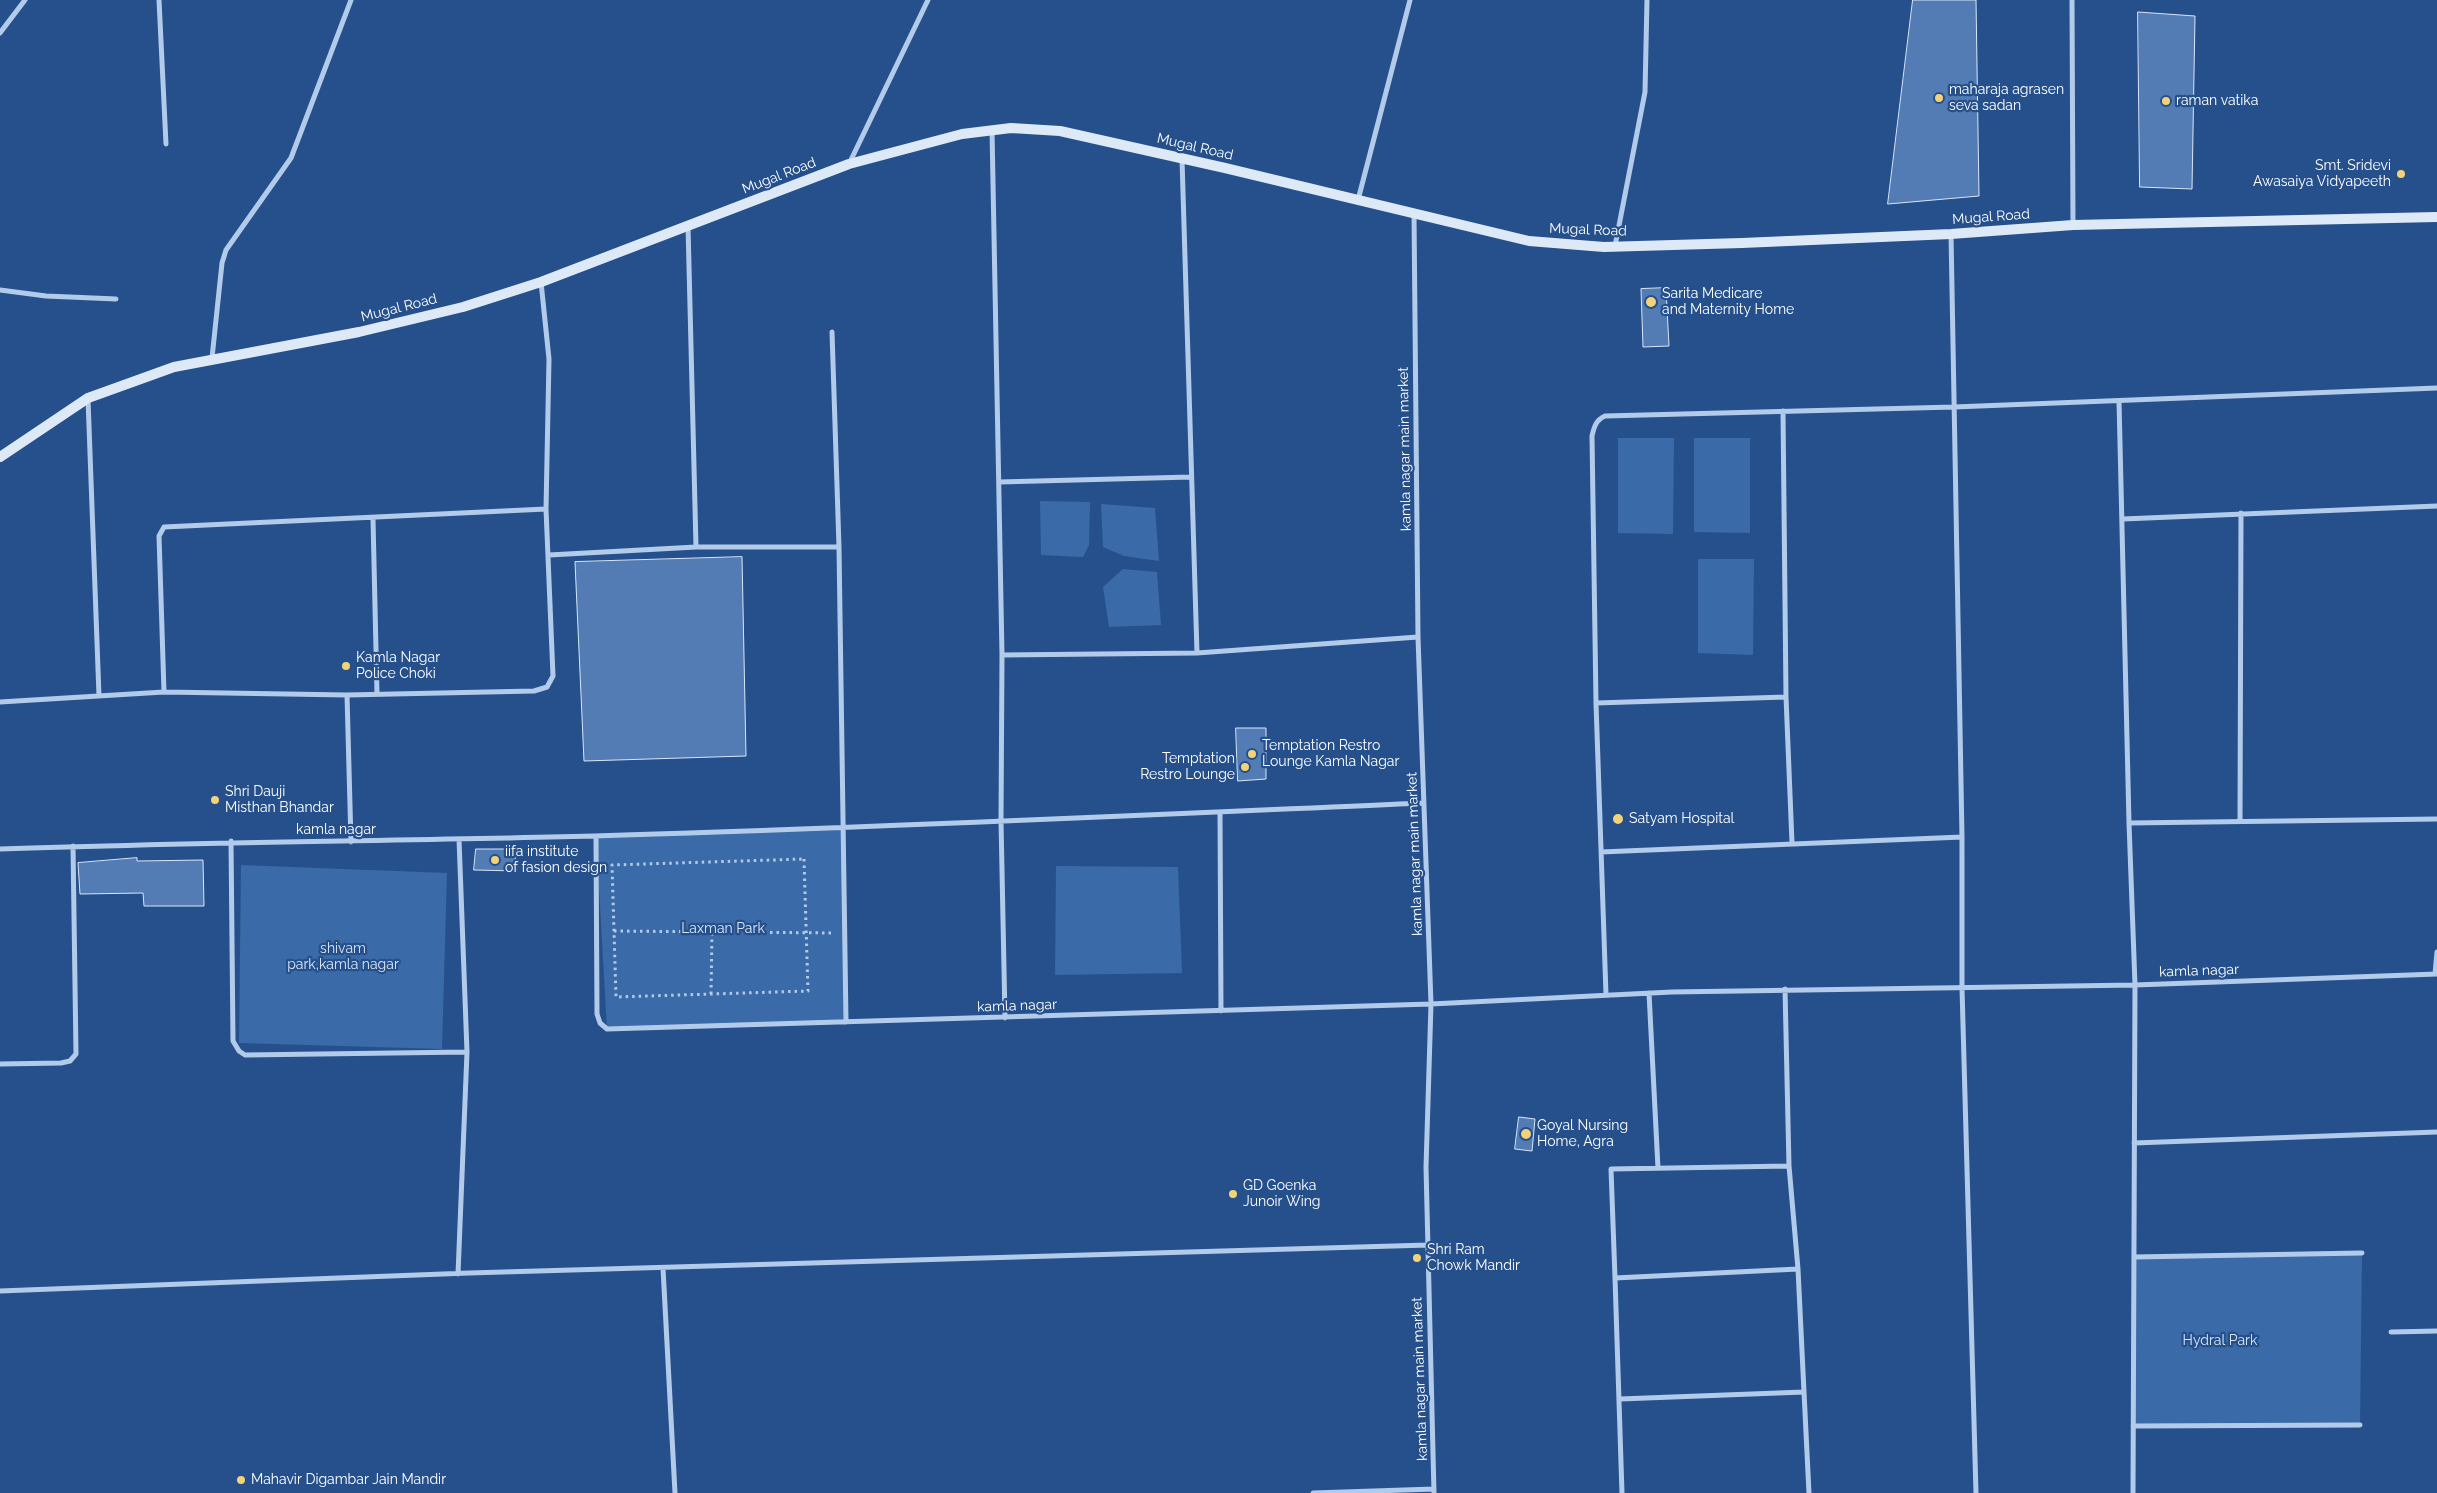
<!DOCTYPE html>
<html>
<head>
<meta charset="utf-8">
<style>
	body { margin:0 }
	canvas { display:block; background:#25508b }
</style>
</head>
<body>
<canvas width="2437" height="1493"></canvas>
<script>
const ctx = document.querySelector('canvas').getContext('2d');
ctx.lineJoin = 'round';
function paint(path, color) { ctx.fillStyle = color; ctx.fill(path, 'evenodd'); }
function stroke(path, color, width, dash) { ctx.strokeStyle = color; ctx.lineWidth = width; ctx.lineCap = dash ? 'butt' : 'round'; ctx.setLineDash(dash || []); ctx.stroke(path); }
function drawText(font, color, halo, rows, align = 'center') {
  ctx.font = font + ' Raleway,sans-serif'; ctx.lineWidth = 4.5; ctx.setLineDash([]); ctx.textBaseline = 'middle'; ctx.strokeStyle = halo; ctx.fillStyle = color; for (const [text, x, y, turn = 0] of rows) {
    ctx.save(); ctx.translate(x, y); ctx.rotate((+turn || 0) * Math.PI / 180); ctx.textAlign = isNaN(turn) ? turn : align; if (halo) ctx.strokeText(text, 0, 0); ctx.fillText(text, 0, 0); ctx.restore();
  }
}
paint(new Path2D(`
	M1618 438H1674L1673 534 1618 533Z
	M1694 438H1750V533L1694 532Z
	M1040 501 1090 502 1089 545 1083 557 1041 555Z
	M1101 504 1155 508 1159 561 1124 556 1103 547Z
	M1698 559H1754L1753 655 1698 653Z
	M1123 569 1157 572 1161 625 1109 627 1103 587Z
	M842 829 846 1022 607 1029 596 836Z
	M241 865 447 873 442 1049 239 1043Z
	M1056 866 1178 867 1182 973 1055 975Z
	M2362 1253 2360 1425 2133 1426 2134 1257Z`), '#3a6aa7');
const building = new Path2D(`
	M1913 0H1976L1979 196 1888 204Z
	M2138 12 2195 16 2192 189 2140 187Z
	M1666 288 1669 346 1643 347 1641 289Z
	M742 557 746 756 584 761 575 562Z
	M1236 728H1266V779L1238 781Z
	M476 849H514L517 871 474 870Z
	M137 858V861L203 860 204 906H144L143 893 80 894 78 863Z
	M1519 1117 1535 1119 1532 1151 1515 1149Z`);
paint(building, '#527cb3');
stroke(building, '#d8e6f8', 1);
stroke(new Path2D(`
	M804 859 808 991 616 997 612 865Z
	M614 931 834 933
	M711 994 712 933`), '#b3cbea', 3, [2.5, 4]);
stroke(new Path2D(`
	M159 0 166 144
	M2072 0 2073 225
	M0 33 25 0
	M992 130 1002 655 1001 821 1005 1018
	M1182 159 1197 653
	M849 164 928 0
	M1358 200 1410 0
	M1414 214 1418 637 1431 1004 1426 1167 1434 1493
	M688 226 696 547
	M1951 234 1962 837V988L1976 1493
	M1615 246 1645 92 1647 0
	M0 290 46 296 116 299
	M832 332 839 547
	M212 358 222 263 226 250 291 158 351 0
	M88 399 99 696
	M2119 401 2129 823 2135 985 2133 1493
	M1783 411 1786 697 1792 843
	M999 482 1191 477
	M373 519 377 694
	M2123 519 2437 506
	M549 555 696 547H839L846 1022
	M1002 655 1197 653 1418 637
	M164 692 159 536 164 527 546 509
	M347 695 351 842
	M0 702 164 692 347 695 534 691 547 687 553 676 546 509 549 359 541 282
	M1596 703 1786 697
	M1220 812 1221 1011
	M2240 821 2241 513
	M2129 823 2437 819
	M596 836 597 1014 600 1023 607 1029 1431 1004 1672 992 2135 985 2437 974
	M231 841 233 1041 239 1051 245 1055 467 1052
	M0 849C198 842 396 841 594 836 871 828 1148 815 1424 803
	M1601 852 1962 837
	M2435 974 2437 952
	M1785 989 1789 1166 1798 1269 1804 1392
	M1649 993 1658 1168
	M1606 995 1596 703 1592 436C1594 427 1596 420 1605 416L1954 407 2437 388
	M0 1064 61 1063 70 1061 76 1054 73 846
	M2134 1143 2437 1132
	M2134 1257 2362 1253
	M663 1268 675 1493
	M458 1274 467 1052 459 839
	M1615 1278 1611 1169 1789 1166
	M0 1291 469 1273 1428 1245
	M2391 1332 2437 1331
	M1620 1399 1804 1392 1809 1493
	M2133 1426 2360 1425
	M1313 1493 1434 1489
	M1622 1493 1615 1278 1798 1269`), '#b3cbea', 5);
stroke(new Path2D(`
	M0 457 88 398 174 367 359 332 463 307 541 282 849 164 962 134 1011 128 1060 131 1225 168 1529 241 1604 247 1742 243 1951 234 2073 225 2437 217`), '#dee9f8', 10);
for (const [x, y, r, color] of [
	[1939,98,5,"#f3d278"],
	[2166,101,5,"#f3d278"],
	[2401,174,5,"#f3d278"],
	[1651,302,6,"#f3d278"],
	[346,666,5,"#f3d278"],
	[1252,754,5,"#f3d278"],
	[1245,767,5,"#f3d278"],
	[215,800,5,"#f3d278"],
	[1618,819,6,"#f3d278"],
	[495,860,5,"#f3d278"],
	[1526,1134,6,"#f3d278"],
	[1233,1194,5,"#f3d278"],
	[1417,1258,5,"#f3d278"],
	[241,1480,5,"#f3d278"]
]) { const dot = new Path2D(); dot.arc(x, y, r, 0, 2 * Math.PI); ctx.fillStyle = color; ctx.fill(dot); stroke(dot, '#25508b', 2); }
drawText('14px', '#fff', '#25508b', [
	["maharaja agrasen",1949,90],
	["seva sadan",1949,106],
	["raman vatika",2176,101],
	["Smt. Sridevi",2391,166,"right"],
	["Awasaiya Vidyapeeth",2391,182,"right"],
	["Sarita Medicare",1662,294],
	["and Maternity Home",1662,310],
	["Kamla Nagar",356,658],
	["Police Choki",356,674],
	["Temptation Restro",1262,746],
	["Lounge Kamla Nagar",1262,762],
	["Temptation",1235,759,"right"],
	["Restro Lounge",1235,775,"right"],
	["Shri Dauji",225,792],
	["Misthan Bhandar",225,808],
	["Satyam Hospital",1629,819],
	["iifa institute",505,852],
	["of fasion design",505,868],
	["Goyal Nursing",1537,1126],
	["Home, Agra",1537,1142],
	["GD Goenka",1243,1186],
	["Junoir Wing",1243,1202],
	["Shri Ram",1427,1250],
	["Chowk Mandir",1427,1266],
	["Mahavir Digambar Jain Mandir",251,1480]
], 'left');
drawText('14px', '#fff', '#25508b', [
	["Mugal Road",1195,147,13],
	["Mugal Road",779,176,-21],
	["Mugal Road",1991,217,-4],
	["Mugal Road",1588,230,2],
	["Mugal Road",399,308,-14],
	["kamla nagar main market",1405,449,-91],
	["kamla nagar",336,830],
	["kamla nagar main market",1415,854,-92],
	["kamla nagar",2199,971,-2],
	["kamla nagar",1017,1006,-2],
	["kamla nagar main market",1420,1379,-92]
]);
drawText('14px', '#d8e6f8', '#25508b', [
	["Laxman Park",723,929],
	["shivam",343,949],
	["park,kamla nagar",343,965],
	["Hydral Park",2220,1341]
]);
</script>
</body>
</html>
